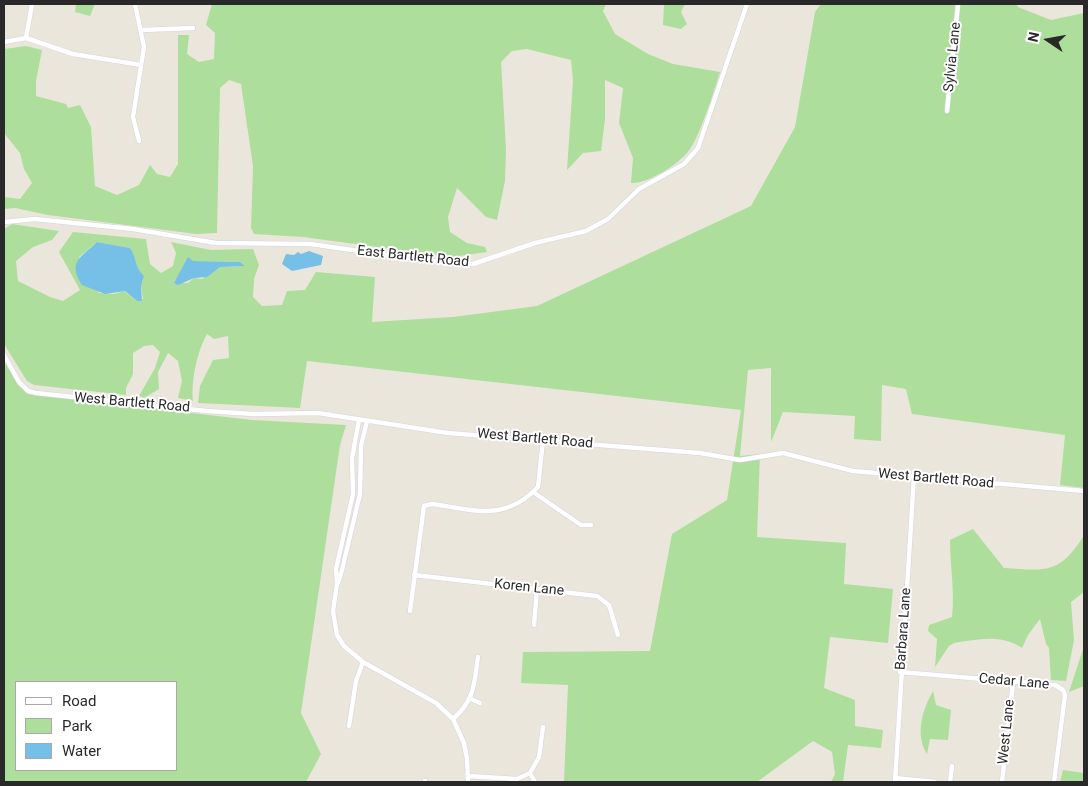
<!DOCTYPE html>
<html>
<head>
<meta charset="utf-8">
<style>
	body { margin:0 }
	#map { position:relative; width:1088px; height:786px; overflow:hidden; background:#ebe6dc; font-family:Roboto,sans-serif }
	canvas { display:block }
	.frame { position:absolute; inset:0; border:5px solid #292929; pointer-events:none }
	.legend { position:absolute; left:15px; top:681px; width:162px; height:90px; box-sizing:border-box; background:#fff; border:1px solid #a9a9a9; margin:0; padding:6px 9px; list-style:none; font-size:15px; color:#292929 }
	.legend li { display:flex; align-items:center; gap:10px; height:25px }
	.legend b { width:25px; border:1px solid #a9a9a9 }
	.north { position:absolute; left:1023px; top:15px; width:50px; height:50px; -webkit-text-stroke:4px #fff; paint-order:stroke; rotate:282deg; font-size:14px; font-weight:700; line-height:20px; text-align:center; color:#292929 }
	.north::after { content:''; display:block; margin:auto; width:18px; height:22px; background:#292929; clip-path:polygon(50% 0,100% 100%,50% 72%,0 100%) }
</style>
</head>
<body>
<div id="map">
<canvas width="1088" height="786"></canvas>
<div class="frame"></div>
<ul class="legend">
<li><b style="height:6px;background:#fff"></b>Road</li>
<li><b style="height:14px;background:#adde9c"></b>Park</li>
<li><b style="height:14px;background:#76bfe6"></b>Water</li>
</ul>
<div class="north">N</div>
</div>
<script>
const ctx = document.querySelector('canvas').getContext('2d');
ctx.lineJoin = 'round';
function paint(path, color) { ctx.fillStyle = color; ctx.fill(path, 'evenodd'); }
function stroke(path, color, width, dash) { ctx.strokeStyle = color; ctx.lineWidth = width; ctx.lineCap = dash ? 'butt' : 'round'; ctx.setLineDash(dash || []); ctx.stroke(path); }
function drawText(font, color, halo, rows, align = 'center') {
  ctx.font = font + ' Roboto,sans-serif'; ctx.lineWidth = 4; ctx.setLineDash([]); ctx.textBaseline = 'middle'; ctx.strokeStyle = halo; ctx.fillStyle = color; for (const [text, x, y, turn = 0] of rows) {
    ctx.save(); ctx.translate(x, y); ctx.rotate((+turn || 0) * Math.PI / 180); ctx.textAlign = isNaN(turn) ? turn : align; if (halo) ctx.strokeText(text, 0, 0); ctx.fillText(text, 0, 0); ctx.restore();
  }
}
paint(new Path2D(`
	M76 4H95L90 16 75 12Z
	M212 4H606L603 11 615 34 648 54 673 64 720 72C714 91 701 133 690 149 681 163 648 184 631 183L633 158 619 123 623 88 605 80V119L601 151 583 153 567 170 573 81 571 60 527 49 512 51 501 62 506 149 505 181 497 220 486 217 457 188 448 217 450 232 467 243 485 247 487 252 452 257 303 237 254 234 251 228 253 166 241 84 229 80 220 88 217 233 196 234 48 215 15 208 4 209 5 197 20 199 32 183 24 169 20 153 4 133V49L26 46 42 50 36 81V96L66 104 68 108 80 105 91 127 95 186 117 195 139 185 150 165 157 174 170 177 178 164V35H189L187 54 199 62 214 59 215 33 206 25Z
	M664 4H685L681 12 687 24 681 29 663 25Z
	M821 4H1016L1018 7 1051 20 1084 13V488L1060 485 1065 435 912 414 906 389 882 385 881 441 854 439 855 416 783 412 771 442V368L748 370 740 456 760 454 757 537 846 543 844 584 893 589 888 643 830 637 824 688 855 700V726L883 730 881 748 848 745 843 782H831L835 774 832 752 813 741 757 782H564L568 685 521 683 523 652 650 651 672 534 727 500 741 410 307 361 300 408 198 403 200 386 213 360 229 358 228 336 214 339 207 334C197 352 191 380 193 401L178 398 182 381 178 361 168 353 158 372 159 389 144 398 139 396 155 368 160 352 153 345 144 346 133 353V374L126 388V395L34 385 27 381 4 344V229L12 224 59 231 52 240 33 247 16 261 18 281 50 297 63 301 80 290 59 252 73 232 146 239 150 264 161 273 173 266 176 253 171 242 211 250 253 249 259 265 254 279 253 297 262 306 282 305 287 291 305 290 316 272 375 277 372 322 453 317 537 306 751 206 795 127 815 12ZM97 242 130 248 135 261 136 269 144 276 141 286 143 299 137 301 124 291 114 294 99 293 96 289 79 257ZM193 261 240 262 245 266 220 267 202 279 194 278 188 283H174L185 266Z
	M4 361 19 386 36 395 252 420 346 425 340 445 301 713 321 754 306 782H4ZM16 682H176V770H16Z
	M973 529 1004 568C1047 571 1060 574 1084 535V592L1071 602 1074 640 1066 681 1051 680 1049 648 1046 644 1040 619 1028 635 1022 648C1001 634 978 639 954 643L949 646 935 667 937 639 928 631 929 625 952 617C955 590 950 568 950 540Z
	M1084 646V686L1069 692Z
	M933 691 936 705 951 710 948 740 930 739 927 754C915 735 922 710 933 691Z
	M1063 770 1084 773V782H1060Z`), '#adde9c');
paint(new Path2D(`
	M97 242 130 248C137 258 134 267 144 276L141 286 142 301H137L125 291 105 294 82 285C67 261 81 258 97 242Z
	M309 251 323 256 321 265 292 271 282 264 286 254 294 255 298 252 301 254Z
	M188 257 193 261 240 262 245 266 220 267 207 277 194 278 178 285 174 283Z`), '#76bfe6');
const minor = new Path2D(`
	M135 4 144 47 133 117 139 141
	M142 30 193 28
	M26 38 32 4
	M4 42 26 38 73 54 141 65
	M947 111 958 4
	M4 222 35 219 133 229 216 243 310 244 430 261 473 264 535 243 586 231 608 219 639 189 684 164 698 148 747 4
	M4 355 19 382 28 391 36 393 207 411 254 414 318 413 448 433 700 453 740 460 783 453 853 471 1084 491
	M359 420 352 458 353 494 336 569 337 584 333 611 337 635 344 646 363 662 436 703 453 719 464 743 467 759 468 782
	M533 492 581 525H591
	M414 575 597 596 609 605 618 635
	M338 583 342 570 360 494 361 446 367 421
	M410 611 424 506 432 504C476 510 504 522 538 487L543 440
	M534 625 537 589
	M900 672 1055 685 1063 690 1065 695 1054 782
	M471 699 480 703
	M453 719C475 700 474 684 478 657
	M349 726 356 681 363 662
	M468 776 517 779 530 773
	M895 778 935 782
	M425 782V781
	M535 782 530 773 539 757 543 727
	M895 782 914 476
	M950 782 952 766
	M1002 782 1013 683`);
stroke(minor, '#d2d3e1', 5.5);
stroke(minor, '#fff', 4.5);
drawText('14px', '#292929', '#fff', [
	["Sylvia Lane",953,57,-84],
	["East Bartlett Road",413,257,6],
	["West Bartlett Road",132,403,5],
	["West Bartlett Road",535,439,5],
	["West Bartlett Road",936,479,5],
	["Koren Lane",529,588,6],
	["Barbara Lane",904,629,-86],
	["Cedar Lane",1014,682,5],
	["West Lane",1007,732,-84]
]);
</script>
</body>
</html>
